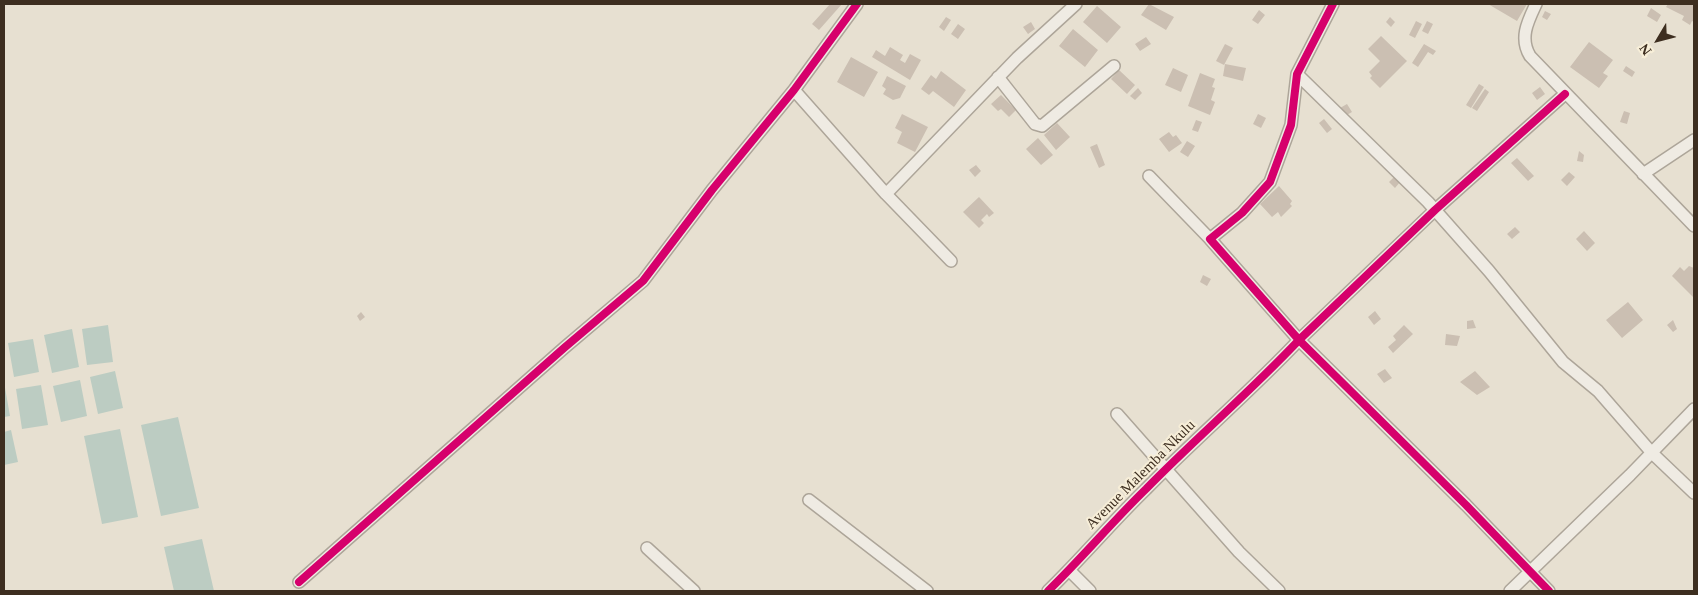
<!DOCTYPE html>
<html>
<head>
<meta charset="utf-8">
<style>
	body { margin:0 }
	#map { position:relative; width:1698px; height:595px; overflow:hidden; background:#e7e0d1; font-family:"Times New Roman",serif }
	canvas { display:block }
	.frame { position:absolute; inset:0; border:5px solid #3d2e20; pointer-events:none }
	.north { position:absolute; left:1633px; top:15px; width:50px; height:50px; -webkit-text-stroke:4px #f7eed8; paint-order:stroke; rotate:233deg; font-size:14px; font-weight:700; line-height:20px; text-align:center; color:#3d2e20 }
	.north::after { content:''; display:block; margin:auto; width:18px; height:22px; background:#3d2e20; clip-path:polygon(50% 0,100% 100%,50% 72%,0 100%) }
</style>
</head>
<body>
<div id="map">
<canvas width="1698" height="595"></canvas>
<div class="frame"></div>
<div class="north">N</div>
</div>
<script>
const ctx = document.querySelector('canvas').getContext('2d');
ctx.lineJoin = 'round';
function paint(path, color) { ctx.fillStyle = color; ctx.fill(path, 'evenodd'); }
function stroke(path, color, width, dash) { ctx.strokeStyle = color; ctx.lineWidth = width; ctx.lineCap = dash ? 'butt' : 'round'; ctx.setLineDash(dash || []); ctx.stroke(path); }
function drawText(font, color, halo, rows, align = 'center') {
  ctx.font = font + ' "Times New Roman",serif'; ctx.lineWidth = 4; ctx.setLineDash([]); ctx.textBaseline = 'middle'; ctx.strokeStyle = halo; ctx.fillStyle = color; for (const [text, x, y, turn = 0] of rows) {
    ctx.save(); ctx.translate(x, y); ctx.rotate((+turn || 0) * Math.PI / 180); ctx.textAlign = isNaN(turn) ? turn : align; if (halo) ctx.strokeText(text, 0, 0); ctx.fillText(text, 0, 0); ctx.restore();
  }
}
paint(new Path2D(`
	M108 325 113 362 87 365 82 329Z
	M72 329 79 367 52 373 44 335Z
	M33 339 39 372 14 377 8 343Z
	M115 371 123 408 98 414 90 377Z
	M80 380 87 416 61 422 53 386Z
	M4 382 10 416 4 417Z
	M41 385 48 425 22 429 16 389Z
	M178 417 199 508 161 516 141 425Z
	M120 429 138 517 102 524 84 436Z
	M11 430 18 462 4 465V432Z
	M202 539 214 591H174L164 547Z`), '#bcccc2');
paint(new Path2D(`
	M830 4H842L819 30 812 24Z
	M1149 4 1174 17 1166 30 1141 15Z
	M1488 4H1527L1517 21Z
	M1668 4H1694V22L1692 21 1690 25 1682 20 1684 16 1666 7Z
	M1097 6 1121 27 1107 43 1083 22Z
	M1651 8 1661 15 1657 22 1647 16Z
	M1259 10 1265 15 1258 24 1252 20Z
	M1545 11 1551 14 1547 20 1542 17Z
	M946 17 951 20 944 31 939 27Z
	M1390 17 1395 22 1391 27 1386 22Z
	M1416 21 1422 24 1415 38 1409 35Z
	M1427 21 1433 24 1428 34 1422 31Z
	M1031 22 1035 29 1028 34 1023 27Z
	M958 24 965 29 958 39 951 34Z
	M1073 29 1098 50 1085 67 1059 46Z
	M1381 36 1407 61 1380 88 1370 78 1372 76 1369 72 1380 61 1368 49Z
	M1146 37 1151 44 1140 51 1135 44Z
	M1589 42 1613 60 1603 73 1608 76 1599 88 1570 67Z
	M1225 44 1233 48 1224 65 1216 61Z
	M1424 44 1436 51 1433 55 1428 52 1418 67 1412 63Z
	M890 47 903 55 900 60 905 63 910 54 921 60 910 80 872 57 876 50 885 56Z
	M851 57 878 72 864 97 837 82Z
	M1225 64 1246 68 1243 81 1223 76Z
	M1626 66 1635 72 1632 77 1623 71Z
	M1173 68 1188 75 1181 92 1165 85Z
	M1119 70 1135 85 1127 94 1111 79Z
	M941 71 966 90 954 107 933 91 929 95 921 89 931 75 936 79Z
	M1200 73 1215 79 1212 87 1215 88 1211 100 1215 102 1210 115 1188 106Z
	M887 76 906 86 900 98 893 100 883 94 886 89 882 86Z
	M1479 84 1484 87 1471 108 1466 105Z
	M1540 87 1545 94 1537 100 1532 93Z
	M1138 88 1142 93 1135 100 1130 96Z
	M1485 89 1489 92 1477 111 1472 108Z
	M1001 95 1016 110 1009 117 1001 109 998 111 991 104Z
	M1347 104 1352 112 1345 116 1340 108Z
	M1624 111 1630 113 1627 124 1620 122Z
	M902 114 928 127 915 152 897 143 902 132 895 128Z
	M1258 114 1266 118 1261 128 1253 124Z
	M1324 119 1332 129 1327 133 1319 123Z
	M1196 120 1202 122 1198 132 1192 130Z
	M1057 123 1070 137 1056 150 1044 135Z
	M1169 132 1173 137 1176 135 1182 143 1169 152 1159 139Z
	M1038 138 1053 155 1041 165 1026 149Z
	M1187 141 1195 146 1188 157 1180 152Z
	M1097 144 1105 165 1099 168 1090 147Z
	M1579 151 1584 155 1583 162 1577 161Z
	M1517 158 1534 176 1528 181 1511 163Z
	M976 165 981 171 975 177 969 170Z
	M1569 172 1575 177 1567 186 1561 180Z
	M1396 175 1400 182 1395 188 1389 182Z
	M1279 186 1292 201 1290 204 1292 206 1281 217 1278 212 1272 217 1260 204Z
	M979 197 994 213 989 217 987 214 981 220 984 223 979 228 963 212Z
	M1515 227 1520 232 1512 239 1507 234Z
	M1584 231 1595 243 1587 251 1576 239Z
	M1689 266 1694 268V298L1672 276 1680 267 1684 271Z
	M1203 275 1211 279 1207 286 1200 282Z
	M1628 302 1643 320 1622 338 1606 320Z
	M1375 311 1381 319 1374 325 1368 317Z
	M361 312 365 317 360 321 357 316Z
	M1473 320 1476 328 1467 329V321Z
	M1673 320 1677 329 1673 332 1667 325Z
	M1404 325 1413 334 1393 353 1388 347 1396 340 1393 336Z
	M1446 334 1460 336 1457 346 1445 345Z
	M1385 369 1392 378 1384 383 1377 374Z
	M1475 371 1490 387 1477 395 1460 382Z`), '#cbbfb2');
const minor = new Path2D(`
	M1536 4C1528 21 1519 38 1530 56L1694 226
	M1297 74 1428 202 1489 271 1563 362 1598 391 1652 453 1694 493
	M998 77 1035 124 1042 126 1114 66
	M794 90 886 194 951 261
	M1643 174 1694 140
	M1149 176 1210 239
	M886 194 1017 58 1076 4
	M1117 414 1239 552 1279 591
	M809 500 927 591
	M647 548 694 591
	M1069 570 1090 591
	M299 582 564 348 643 281 712 190 794 90 857 4
	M1048 591C1082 558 1112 522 1146 489 1196 438 1250 392 1299 340L1210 239 1242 213 1270 182 1291 125 1297 74 1333 4
	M1510 591 1630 475 1694 409
	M1549 591 1466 505 1299 340 1435 210 1565 94`);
stroke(minor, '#ada599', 14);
stroke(minor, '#efebe3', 11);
stroke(new Path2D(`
	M299 582 564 348 643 281 712 190 794 90 857 4
	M1048 591C1082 558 1112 522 1146 489 1196 438 1250 392 1299 340L1210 239 1242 213 1270 182 1291 125 1297 74 1333 4
	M1549 591 1466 505 1299 340 1435 210 1565 94`), '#d6006c', 8);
drawText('15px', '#3d2e20', '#f7eed8', [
	["Avenue Malemba Nkulu",1141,475,-45]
]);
</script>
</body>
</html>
